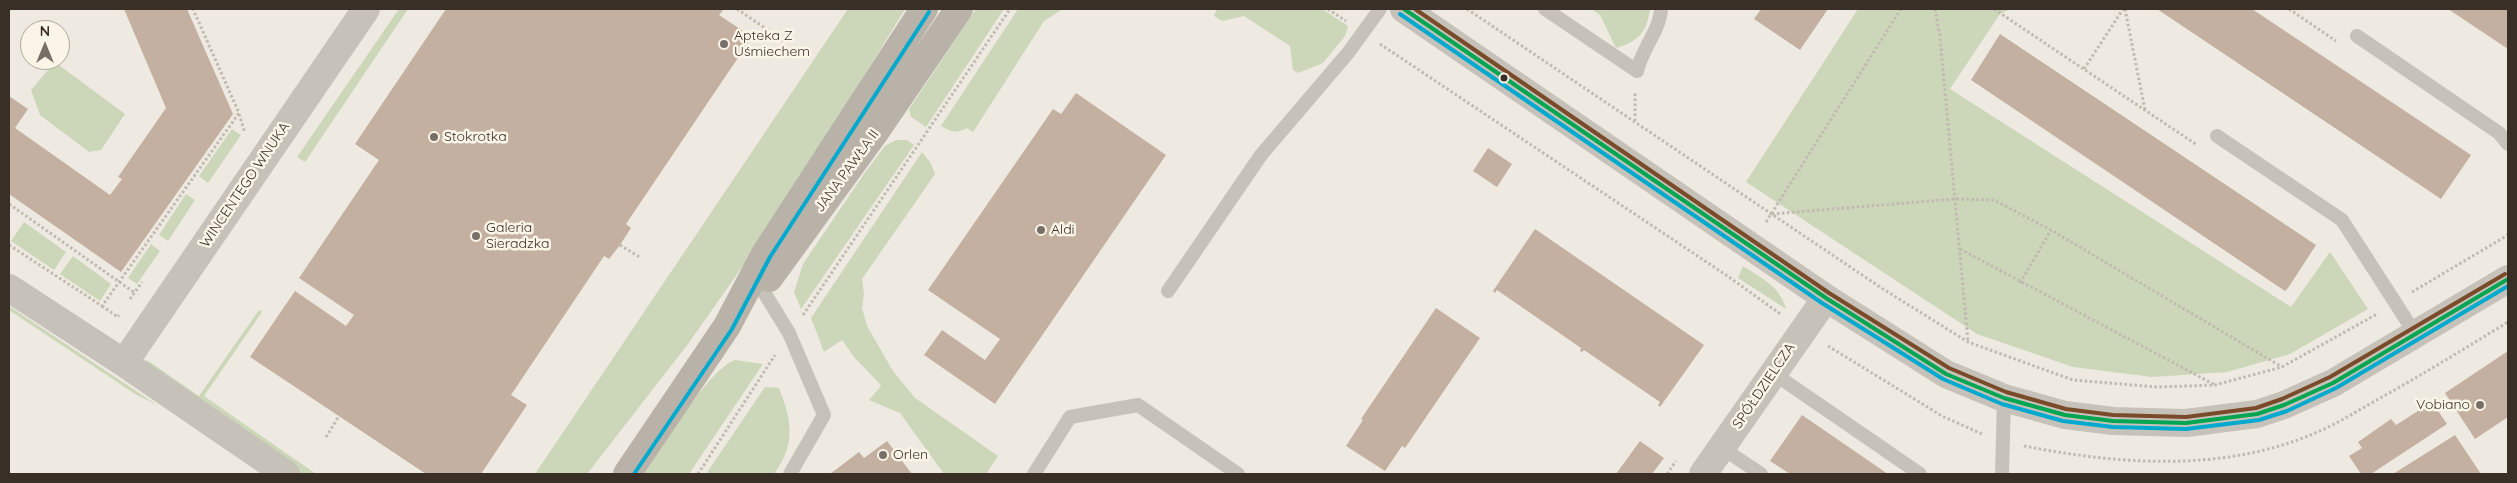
<!DOCTYPE html>
<html>
<head>
<meta charset="utf-8">
<style>
	body { margin:0 }
	#map { position:relative; width:2517px; height:483px; overflow:hidden; background:#eeeae1; font-family:Quicksand,sans-serif }
	canvas { display:block }
	.frame { position:absolute; inset:0; border:10px solid #392f27; pointer-events:none }
	.north { position:absolute; left:20px; top:20px; width:50px; height:50px; box-sizing:border-box; background:#fbf5e8; border:1px solid #ada69b; border-radius:50%; rotate:0deg; font-size:14px; font-weight:700; line-height:20px; text-align:center; color:#392f27 }
	.north::after { content:''; display:block; margin:auto; width:18px; height:22px; background:#787068; clip-path:polygon(50% 0,100% 100%,50% 72%,0 100%) }
</style>
</head>
<body>
<div id="map">
<canvas width="2517" height="483"></canvas>
<div class="frame"></div>
<div class="north">N</div>
</div>
<script>
const ctx = document.querySelector('canvas').getContext('2d');
ctx.lineJoin = 'round';
function paint(path, color) { ctx.fillStyle = color; ctx.fill(path, 'evenodd'); }
function stroke(path, color, width, dash) { ctx.strokeStyle = color; ctx.lineWidth = width; ctx.lineCap = dash ? 'butt' : 'round'; ctx.setLineDash(dash || []); ctx.stroke(path); }
function drawText(font, color, halo, rows, align = 'center') {
  ctx.font = font + ' Quicksand,sans-serif'; ctx.lineWidth = 5; ctx.setLineDash([]); ctx.textBaseline = 'middle'; ctx.strokeStyle = halo; ctx.fillStyle = color; for (const [text, x, y, turn = 0] of rows) {
    ctx.save(); ctx.translate(x, y); ctx.rotate((+turn || 0) * Math.PI / 180); ctx.textAlign = isNaN(turn) ? turn : align; if (halo) ctx.strokeText(text, 0, 0); ctx.fillText(text, 0, 0); ctx.restore();
  }
}
paint(new Path2D(`
	M399 9H408L305 162 297 157Z
	M848 9H905L785 206 688 344 587 474H535Z
	M976 9H1004L926 127 911 117 909 109Z
	M1018 9H1063L1044 21 973 132 967 128C956 134 951 132 941 126Z
	M1217 9H1322L1348 26 1345 36 1323 63 1298 73 1293 70 1290 46 1244 16 1222 21 1214 16Z
	M1591 9H1650C1647 32 1638 42 1616 48L1600 15Z
	M1858 9H2010L2000 14 1950 89 2291 307 2330 252 2368 309 2290 354 2227 372 2152 377 2073 367 1977 334 1746 182Z
	M55 62 125 114 101 150 89 152 40 115 31 90Z
	M232 129 241 135 208 183 199 176Z
	M896 140H907L914 145 801 309 794 292 803 264 864 174 885 146Z
	M922 152 930 162 935 174 862 279 864 294 862 308 867 326 893 371 915 398 998 456 986 474H944L900 413 869 400 881 386 880 384 854 357 842 340 824 352 811 318Z
	M186 194 195 200 168 241 159 235Z
	M24 222 66 252 54 270 11 241Z
	M151 244 160 251 137 284 128 278Z
	M73 256 111 284 100 301 60 274Z
	M1743 266C1761 278 1780 286 1786 309L1738 278Z
	M9 306 157 405 135 394 9 310Z
	M259 310 262 312 204 396 316 474H302L155 373 146 362 147 360 199 396Z
	M735 360 763 364 689 474H644C662 448 708 369 735 360Z
	M765 387 779 388C792 421 796 444 774 474H706Z`), '#ccd6b9');
paint(new Path2D(`
	M124 9H187L233 114 121 272 9 194V96L28 109 15 128 110 195 122 179 118 177 166 108Z
	M446 9H724L719 15 752 37 626 224 631 228 620 245 609 259 604 256 511 395 527 405 481 474H426L250 357 295 291 346 326 354 315 299 278 379 160 355 144Z
	M1761 9H1828L1800 50 1754 19Z
	M2157 9H2252L2471 155 2441 199Z
	M2448 9H2508V49Z
	M2000 34 2316 245 2288 288 2285 291 1971 80Z
	M1076 93 1166 155 995 404 924 355 942 330 985 360 1000 339 928 290 1053 109 1061 114Z
	M1488 148 1512 164 1497 187 1473 171Z
	M1535 229 1704 345 1660 407 1658 405 1660 402 1584 350 1582 352 1580 351 1581 348 1497 290 1495 293 1493 291Z
	M1436 308 1480 338 1405 448 1402 446 1385 471 1346 446 1363 420 1361 419Z
	M2508 351V417L2475 439 2445 393Z
	M2432 402 2447 424 2371 474H2361L2349 456 2362 448 2358 442 2391 419 2396 425Z
	M1802 415 1888 474H1790L1770 461Z
	M2455 435 2481 474H2393Z
	M887 441 912 474H830L859 452 864 458Z
	M1640 441 1664 458 1652 474H1616Z`), '#c4b0a1');
stroke(new Path2D(`
	M737 9 784 41
	M1328 9 1346 21
	M1467 9 1883 289 1968 342 2073 380 2157 387 2215 385 2282 367 2377 314
	M1935 9 1940 37 1968 342
	M1994 9 2197 145
	M2125 9 2145 110
	M2289 9 2336 41
	M1380 44 1726 275 1779 313 1778 315
	M2084 69 2123 9
	M239 114 245 133
	M1635 121V92
	M9 204 135 293
	M1772 214 1955 199 1994 200 2051 230 2282 367
	M1766 222 1901 9
	M9 245 102 306 239 113 193 9
	M620 245 641 258
	M1960 249 2215 385
	M2020 283 2051 230
	M2412 292 2508 235
	M130 299 142 282
	M102 306 118 317 119 315
	M803 315 1010 9
	M1828 346 1942 416 1982 434
	M326 437 339 416
	M2024 446C2122 465 2228 473 2322 430 2340 422 2357 411 2375 401 2420 376 2464 349 2508 322
	M698 474 775 355
	M1667 474 1676 461`), '#c0bab1', 3, [2.5, 2.5]);
stroke(new Path2D(`
	M1545 9 1637 71C1642 49 1660 30 1661 9
	M2357 36 2499 133 2508 144
	M2217 136 2342 220 2416 335
	M762 289 789 333 824 415 790 474
	M1168 291 1261 155 1348 53 1380 9
	M1773 373 1920 474
	M1722 448 1761 474
	M1034 474 1070 417 1138 405 1238 474
	M2002 474 2004 398`), '#c7c2b9', 14);
stroke(new Path2D(`
	M1404 9 1826 298 1946 374 2004 398 2065 415 2113 421 2186 423 2257 414 2284 405 2333 383 2508 279
	M9 288 124 363 286 474
	M124 363 366 9
	M1703 474 1826 298`), '#c7c2b9', 28);
stroke(new Path2D(`
	M769 278 875 132 959 9
	M627 474 727 326 765 254 924 9`), '#b8b2a9', 28);
stroke(new Path2D(`
	M1404 9 1826 298 1946 374 2004 398 2065 415 2113 421 2186 423 2257 414 2284 405 2333 383 2508 279`), '#00a651', 4);
stroke(new Path2D(`
	M1400 14 1822 303 1943 379 2002 404 2063 421 2113 427 2186 429 2259 420 2287 411 2336 388 2508 286
	M634 474 732 329 770 257 929 12`), '#00a9ce', 4);
stroke(new Path2D(`
	M1415 9 1829 293 1949 368 2006 392 2066 409 2113 415 2186 417 2256 408 2282 399 2330 377 2505 274`), '#7a4b2a', 4);
for (const [x, y, r, color] of [
	[724,44,5,"#787068"],
	[1504,78,4.5,"#392f27"],
	[434,137,5,"#787068"],
	[1041,230,5,"#787068"],
	[476,236,5,"#787068"],
	[2480,405,5,"#787068"],
	[883,455,5,"#787068"]
]) { const dot = new Path2D(); dot.arc(x, y, r, 0, 2 * Math.PI); ctx.fillStyle = color; ctx.fill(dot); stroke(dot, '#fbf5e8', 2); }
drawText('14px', '#392f27', '#fbf5e8', [
	["Apteka Z",734,36],
	["Uśmiechem",734,52],
	["Stokrotka",444,137],
	["Galeria",486,228],
	["Sieradzka",486,244],
	["Aldi",1051,230],
	["Vobiano",2470,405,"right"],
	["Orlen",893,455]
], 'left');
drawText('14px', '#392f27', '#fbf5e8', [
	["JANA PAWŁA II",847,171,-54],
	["WINCENTEGO WNUKA",245,185,-56],
	["SPÓŁDZIELCZA",1764,386,-56]
]);
</script>
</body>
</html>
